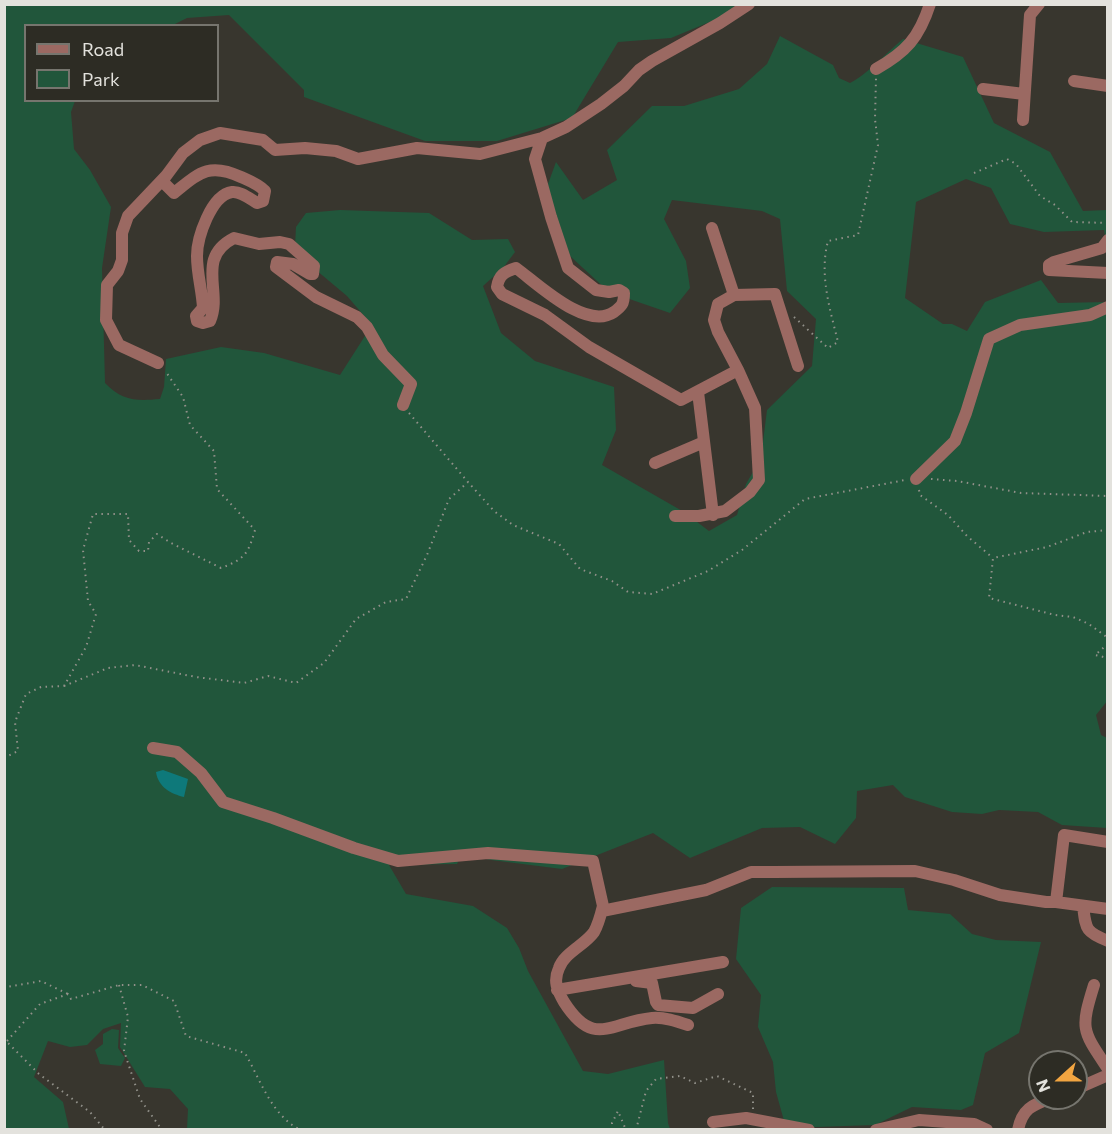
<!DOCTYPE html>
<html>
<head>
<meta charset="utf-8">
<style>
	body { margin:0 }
	#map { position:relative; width:1112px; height:1134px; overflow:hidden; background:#38362e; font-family:Commissioner,sans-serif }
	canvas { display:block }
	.frame { position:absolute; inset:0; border:6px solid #e3e2dd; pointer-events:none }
	.legend { position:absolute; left:24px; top:24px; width:195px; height:78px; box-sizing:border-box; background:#2d2c24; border:2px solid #76756e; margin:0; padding:8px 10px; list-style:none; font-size:18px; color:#e3e2dd }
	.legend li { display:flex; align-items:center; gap:12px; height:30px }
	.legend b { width:30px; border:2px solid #76756e }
	.north { position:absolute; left:1028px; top:1050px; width:60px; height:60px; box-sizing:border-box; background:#2d2c24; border:2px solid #76756e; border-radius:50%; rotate:249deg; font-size:16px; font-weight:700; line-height:24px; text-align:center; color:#e3e2dd }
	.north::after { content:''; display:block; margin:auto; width:21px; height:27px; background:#f2a541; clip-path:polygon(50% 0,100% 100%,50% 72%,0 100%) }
</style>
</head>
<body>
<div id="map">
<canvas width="1112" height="1134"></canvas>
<div class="frame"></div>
<ul class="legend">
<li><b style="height:8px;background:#9b6962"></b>Road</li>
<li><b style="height:16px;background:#21563b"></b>Park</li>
</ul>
<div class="north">N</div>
</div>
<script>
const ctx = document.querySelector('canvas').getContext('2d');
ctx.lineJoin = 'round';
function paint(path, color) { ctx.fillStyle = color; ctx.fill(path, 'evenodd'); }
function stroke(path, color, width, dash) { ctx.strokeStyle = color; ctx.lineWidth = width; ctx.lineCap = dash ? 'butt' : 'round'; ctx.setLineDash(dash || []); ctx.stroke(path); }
paint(new Path2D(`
	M5 5H739L729 14 671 38 618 42 572 118 497 141H425L304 97V90L229 15 187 18 173 25 26 26V100L75 101 71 112 74 149 90 170 111 207 102 268 105 383C122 401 136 401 160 399L164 387 166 359 221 347 264 353 340 375 372 325 347 296 310 265 295 246 296 227 306 213 340 210 429 213 472 240 508 239 515 252 503 268 483 286 501 333 535 361 614 387 616 430 602 465 684 512 709 531 737 515 746 484 761 458 767 410 812 366 816 319 787 291 780 219 762 211 672 200 664 219 686 261 690 288 670 313 609 292 570 256 551 205 548 184 556 162 583 200 617 180 607 150 652 106H684L739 89 767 64 780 36 833 65 839 78 850 83C867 75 887 52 903 39L963 57 994 123 1050 152 1083 211 1107 210V249L1104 230 1044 232 1010 224 991 188 966 179 916 202 905 298 943 324H952L967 331 985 302 1041 280 1058 303 1107 302 1108 700 1096 715 1101 735 1107 738V828L1062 825 1038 812 999 810 982 814 952 812 905 797 893 785 857 791 856 818 835 844 800 827 762 828 690 858 653 833 562 869 491 860 462 854 457 864 389 865 406 894 473 906 507 928 519 948 528 971 583 1071 608 1074 664 1060 668 1123 670 1129H187L188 1109 170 1089 145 1087 120 1047 121 1023 103 1029 87 1045 70 1047 48 1041 34 1077 63 1102 69 1129 5 1130Z
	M772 887 904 888 908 910 950 914 972 934 996 940 1041 942 1019 1033 985 1053 973 1105 961 1110 912 1107 875 1125 786 1128 776 1092 773 1062 758 1027 761 995 736 959 741 908Z
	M112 1029 119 1030 118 1048 125 1058 121 1066 100 1064 95 1050 103 1044V1034Z`), '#21563b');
paint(new Path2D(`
	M163 770 188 779 184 797C171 794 158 787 156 772Z`), '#0e797a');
stroke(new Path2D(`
	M974 173 1007 159 1016 164 1040 196 1055 205 1072 222 1108 223
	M794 317 828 348 838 342C830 309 819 275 828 241L858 235 878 145 875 119 876 78
	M409 413 468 482
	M931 479 957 481 1021 493 1108 496
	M919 490 920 495 948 515 967 536 993 558
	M1108 530 1087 532 1047 547 993 558 989 598 1055 615 1073 617 1089 624 1108 638
	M1108 644 1095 655 1108 658
	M64 686 108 668 135 665 196 677 244 683 268 676 296 683 324 663 356 619 386 602 406 599 427 555 449 499 468 482 494 511 513 525 559 544 580 569 612 581 628 592 652 594 708 571 742 550 805 499 905 480
	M4 758 18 751 15 722 26 694 41 687 64 686 86 647 96 614 88 601 83 550 93 514H128L129 540 139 551H148L149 542 157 534 171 543 221 568C245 559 248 554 255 530L217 489 214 451 190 425 183 397 166 372
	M4 985 7 987 41 981 68 994
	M119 985 128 1017 124 1051 140 1099 162 1130
	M4 1039 39 1074 90 1112 105 1130
	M7 1041 40 1004 68 994 71 999 119 985H142L174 1001 186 1036 245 1053C260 1079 272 1117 301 1130
	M270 1130 272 1128 274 1130
	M612 1130V1123L618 1111 626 1130
	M636 1130 646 1091 656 1079 680 1076 695 1083 717 1076 753 1093V1109`), '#92918a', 2, [1.5, 4.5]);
stroke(new Path2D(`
	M876 69C906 52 919 38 930 4
	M1074 81 1108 86
	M983 89 1024 94
	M1023 120 1030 15 1039 4
	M542 138 535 159 551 217 568 268 596 290 609 292 619 290 624 293C624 304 622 306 614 312 586 331 538 284 516 268 504 272 499 275 497 287L502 294 545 315 589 347 681 400 738 370 755 408 759 480 750 492 725 511 699 516H675
	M162 181 174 193C199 173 209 162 241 177 250 181 258 184 265 191L263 201 257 203C250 199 241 191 232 192 211 195 197 238 197 256 197 274 202 290 203 308L196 316 197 321 203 323 210 321C223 292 195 258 234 238L259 244 280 242 289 244 314 266 313 274H310L293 264 277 262 276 267 316 297 357 317 367 327 383 355 411 384 403 405
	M712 228 734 295
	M1108 240 1102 248 1054 262 1049 265V270L1108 273
	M158 363 119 345 106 320 107 285 118 271 122 260V233L128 216 166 176 183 153 200 140 220 133 263 140 275 150 305 148 336 151 358 159 417 148 480 154 542 138 566 127 601 104 624 86 639 70 652 61 720 23 749 4
	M738 370 718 332 714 320 718 304 734 295 775 294 798 366
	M698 392 713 515
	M655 463 704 442
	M916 479 955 441 966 413 989 339 1020 325 1090 315 1108 307
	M153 748 177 752 201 773 223 802 273 818 354 848 398 861 488 853 593 861 603 906C601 914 598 925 594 932 585 945 564 953 559 968 553 981 557 990 564 1002 594 1049 610 1022 652 1018 664 1017 676 1021 688 1025
	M1108 842 1064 835 1056 902 1108 909
	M1083 906C1086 929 1085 932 1108 941
	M602 911 706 890 751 872H774L915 871 954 880 1000 895 1046 902H1056
	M636 981 652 983 656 1002 658 1005 693 1008 718 994
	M1094 985C1080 1030 1082 1030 1108 1069
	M557 990 723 962
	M1076 1089 1108 1075
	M713 1122 746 1118 809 1130
	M876 1130 919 1120 974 1124 987 1130
	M1018 1130C1022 1109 1032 1105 1051 1098`), '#9b6962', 12);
</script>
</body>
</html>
